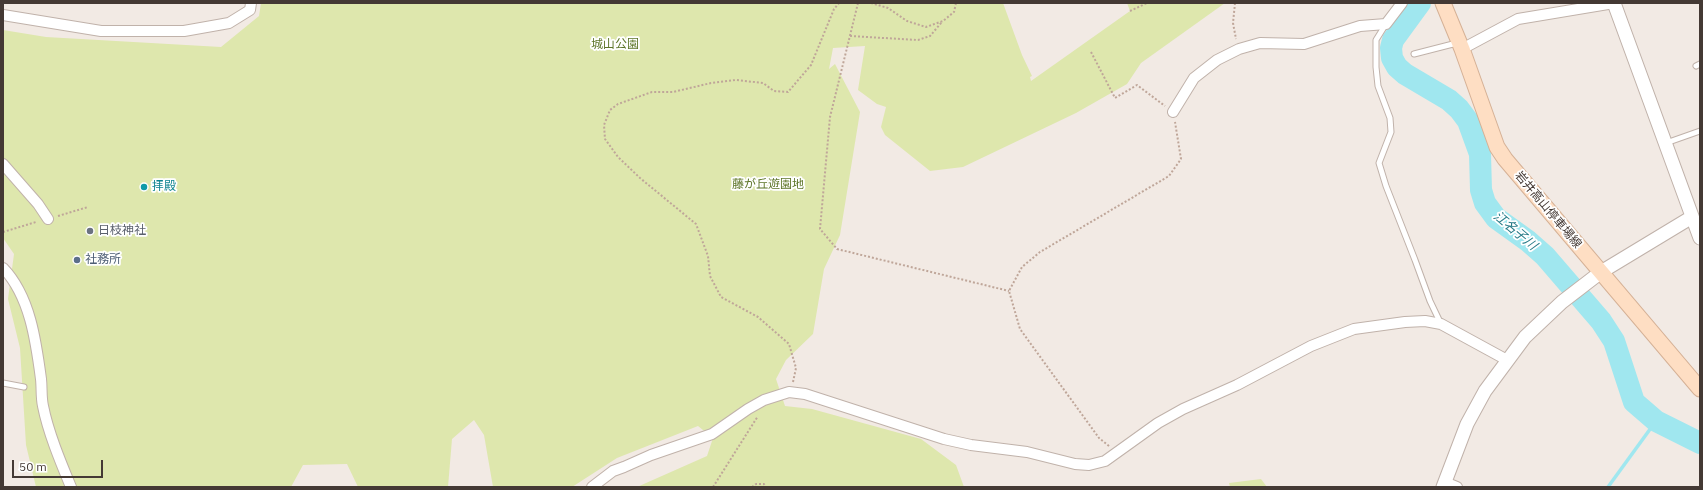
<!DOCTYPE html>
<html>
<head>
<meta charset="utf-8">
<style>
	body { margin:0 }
	#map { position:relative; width:1703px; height:490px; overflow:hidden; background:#f2eae4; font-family:"IBM Plex Sans",sans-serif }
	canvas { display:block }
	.frame { position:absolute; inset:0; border:4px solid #443934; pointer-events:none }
	.scale { position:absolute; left:12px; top:460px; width:91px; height:18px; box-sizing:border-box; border:2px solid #443934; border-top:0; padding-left:5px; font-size:12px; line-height:14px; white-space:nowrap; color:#443934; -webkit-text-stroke:3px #fff; paint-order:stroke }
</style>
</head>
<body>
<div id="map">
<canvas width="1703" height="490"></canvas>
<div class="frame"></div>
<div class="scale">50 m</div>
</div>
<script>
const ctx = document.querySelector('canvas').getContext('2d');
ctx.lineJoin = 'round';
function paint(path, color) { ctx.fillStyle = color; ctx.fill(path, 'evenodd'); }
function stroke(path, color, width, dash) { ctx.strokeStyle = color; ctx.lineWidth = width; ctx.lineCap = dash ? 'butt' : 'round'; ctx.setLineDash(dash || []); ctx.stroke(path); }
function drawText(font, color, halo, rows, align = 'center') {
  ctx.font = font + ' "IBM Plex Sans","Noto Sans JP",sans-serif'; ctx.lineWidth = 3.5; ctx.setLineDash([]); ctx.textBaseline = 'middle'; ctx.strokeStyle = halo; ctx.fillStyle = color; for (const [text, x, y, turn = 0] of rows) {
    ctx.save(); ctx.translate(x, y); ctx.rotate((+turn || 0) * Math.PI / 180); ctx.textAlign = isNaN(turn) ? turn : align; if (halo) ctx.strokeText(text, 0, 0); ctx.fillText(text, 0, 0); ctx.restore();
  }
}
paint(new Path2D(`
	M261 3H1003L1022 55 1032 76 1030 77 1031 81 1130 11 1127 3H1225L1141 63 1127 84 1076 113 963 167 930 171 885 135 881 127 886 107 877 104 858 90 865 46 833 48 829 69 835 64 860 112 840 235 824 269 813 334 786 360 776 379 785 406 812 409 921 439 956 465 964 487H637L707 456 713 438 698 426 617 458 572 487H493L484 435 474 420 452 439 448 487H358L347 464 303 465 291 487H36L26 445 20 348 8 299 14 254 3 238V30L46 37 221 47 259 16Z
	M1261 479 1267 487H1230L1229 483Z`), '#dee7ad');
stroke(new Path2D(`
	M1608 487 1656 421`), '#a0e7ef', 3.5);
stroke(new Path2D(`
	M1420 3 1393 40 1391 48 1392 58 1397 67 1405 74 1449 100 1459 109 1468 121 1480 154 1481 190 1485 203 1496 218 1528 241 1545 256 1601 321 1614 341 1634 402 1656 421 1700 443`), '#a0e7ef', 22);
const service = new Path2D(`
	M1386 24 1376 40V67L1378 86 1390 118 1391 132 1379 163 1386 186 1415 260 1430 301 1441 324
	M1414 54 1453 44 1456 41
	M1696 66 1700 64
	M1666 143 1700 131
	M3 383 24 387`);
const minor = new Path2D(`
	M3 15 101 31H184L229 23 250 10 251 3
	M1462 49 1518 19 1614 3
	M1173 112 1194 78 1217 60 1239 49 1260 43 1304 44 1360 26 1386 24 1402 3
	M3 164 38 204 48 219
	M3 268C30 296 36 341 41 379 42 388 41 397 43 406 48 432 61 463 71 487
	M1445 482 1457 487
	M592 487 613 471 624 467 651 455 712 434 748 409 764 400 789 392 805 394 944 439 971 445 1027 452 1075 464 1089 465 1105 461 1158 423 1183 409 1237 385 1311 346 1354 329 1405 322 1425 321 1441 324 1507 360`);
const tertiary = new Path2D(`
	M1614 3 1700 238
	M1443 487 1467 424 1485 391 1525 337 1562 302 1601 272 1692 217`);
const secondary = new Path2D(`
	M1443 3 1462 49 1497 147 1505 159 1700 389`);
stroke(service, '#c0b2aa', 7);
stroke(minor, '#c0b2aa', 12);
stroke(tertiary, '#c0b2aa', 15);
stroke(secondary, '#d5b196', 17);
stroke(new Path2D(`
	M858 3 830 117 820 229 837 249 1009 291
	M871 3 888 8 907 21 926 27 943 21 954 12 956 3
	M1235 3 1233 23 1236 39
	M1130 11 1147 3
	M850 36 918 40 930 36 942 22
	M1091 52 1115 98 1137 85 1165 106
	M58 216 88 207
	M3 232 36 222
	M793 382 796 368 789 344 758 317 721 297 710 276 708 256 696 224 640 178 618 157 605 139 604 125 610 110 618 104 652 92H673L711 83 736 80 763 83 774 91 788 92 811 65 834 9 839 3
	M1109 446 1099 438 1020 329 1009 291 1022 267 1040 252 1169 176 1181 159 1175 122
	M713 487 758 416
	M752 487 756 484H764L766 487`), '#bfa699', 2, [2, 2]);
stroke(service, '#fff', 5);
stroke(minor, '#fff', 10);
stroke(tertiary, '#fff', 13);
stroke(secondary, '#fedec3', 15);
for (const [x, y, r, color] of [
	[144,187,4,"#0f9aa8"],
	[90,231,4,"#6b7280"],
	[77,260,4,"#5c6f8a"]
]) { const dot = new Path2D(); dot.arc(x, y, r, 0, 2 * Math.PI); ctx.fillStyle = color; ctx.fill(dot); stroke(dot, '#fff', 1.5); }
drawText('12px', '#5d7528', '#fff', [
	["城山公園",615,45],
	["藤が丘遊園地",768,185]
]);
drawText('12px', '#0d838f', '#fff', [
	["拝殿",152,187]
], 'left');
drawText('12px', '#443934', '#fff', [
	["岩井高山停車場線",1548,210,50]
]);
drawText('12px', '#5b616d', '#fff', [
	["日枝神社",98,231]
], 'left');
drawText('12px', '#4e5e75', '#fff', [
	["社務所",85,260]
], 'left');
drawText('italic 13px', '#287c88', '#fff', [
	["江名子川",1515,231,40]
]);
</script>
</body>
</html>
